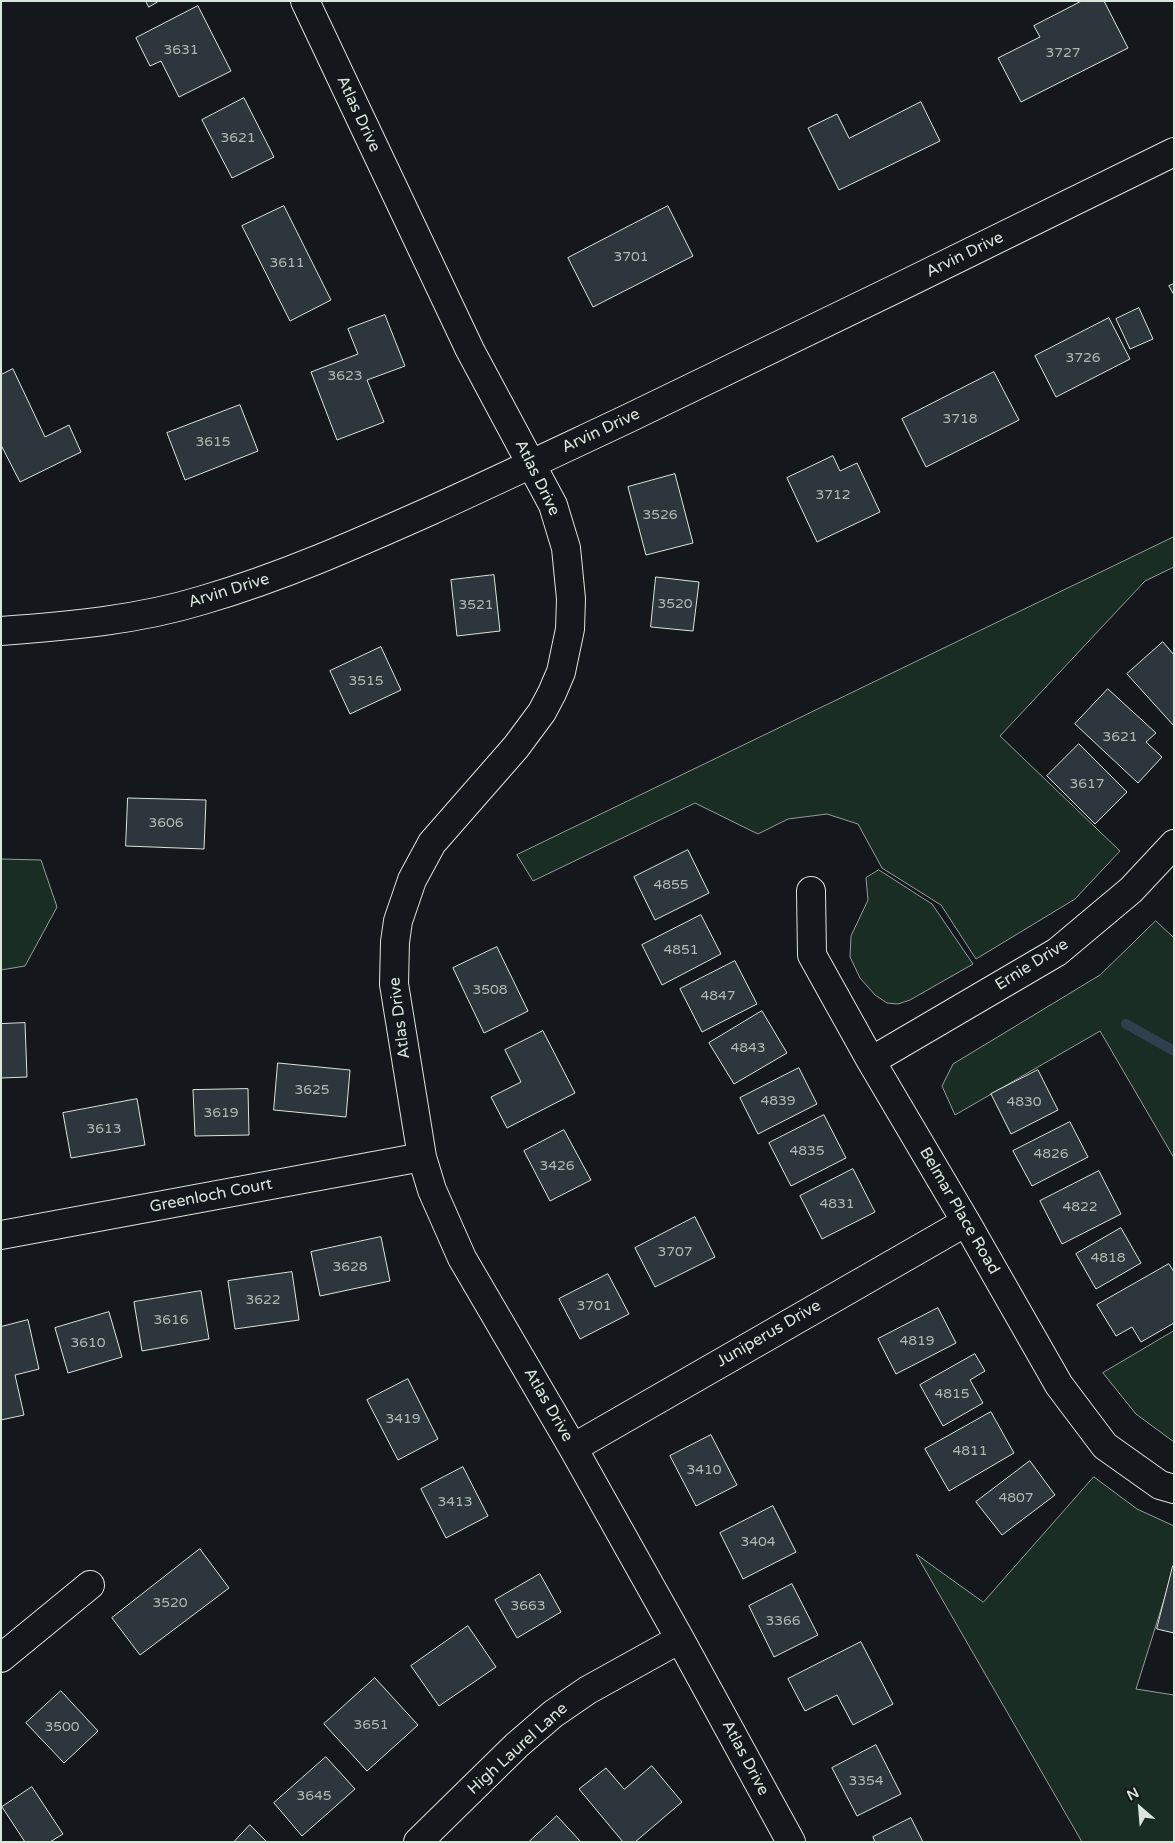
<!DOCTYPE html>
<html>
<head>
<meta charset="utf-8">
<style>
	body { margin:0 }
	#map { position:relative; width:1175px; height:1843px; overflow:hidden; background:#14181c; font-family:"Varela Round",sans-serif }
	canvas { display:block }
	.frame { position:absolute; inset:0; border:2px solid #d8e6dc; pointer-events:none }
	.north { position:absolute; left:1115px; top:1783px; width:50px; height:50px; -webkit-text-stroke:4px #14181c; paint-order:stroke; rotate:333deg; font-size:14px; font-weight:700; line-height:20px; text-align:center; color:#d8e6dc }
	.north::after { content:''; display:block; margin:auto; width:18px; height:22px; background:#d8e6dc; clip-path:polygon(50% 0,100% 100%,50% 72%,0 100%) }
</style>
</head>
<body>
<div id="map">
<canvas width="1175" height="1843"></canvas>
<div class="frame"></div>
<div class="north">N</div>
</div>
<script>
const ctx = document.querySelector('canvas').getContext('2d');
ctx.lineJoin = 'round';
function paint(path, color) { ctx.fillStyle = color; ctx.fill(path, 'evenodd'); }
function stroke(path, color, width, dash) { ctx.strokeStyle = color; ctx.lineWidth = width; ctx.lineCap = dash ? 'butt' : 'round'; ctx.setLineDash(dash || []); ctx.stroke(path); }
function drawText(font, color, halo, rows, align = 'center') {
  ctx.font = font + ' "Varela Round",sans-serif'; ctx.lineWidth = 4; ctx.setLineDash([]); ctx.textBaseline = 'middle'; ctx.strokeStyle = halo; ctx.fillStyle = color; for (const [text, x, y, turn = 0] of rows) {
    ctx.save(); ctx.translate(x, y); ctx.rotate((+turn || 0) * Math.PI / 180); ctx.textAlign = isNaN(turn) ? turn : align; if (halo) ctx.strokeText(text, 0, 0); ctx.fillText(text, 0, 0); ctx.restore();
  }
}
const green = new Path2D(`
	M1174 537V567L1145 581 1000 736 1120 851 1075 899 976 959 941 905 882 868 858 824 827 814 788 819 758 834 695 803 533 881 517 855Z
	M1 859 41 860 57 907 25 966 1 970Z
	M879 870 932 904 973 964 910 1000 898 1004 887 1003 875 995 860 978 850 957 851 936 868 900 866 878Z
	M1156 921 1174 938V1158L1100 1031 955 1115 942 1086 953 1064 1100 975Z
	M1174 1331V1442L1136 1414 1103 1373Z
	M1094 1477 1137 1509 1174 1526V1568L1136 1689 1174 1695V1842H1082L916 1554 983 1602Z`);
paint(green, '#1a2d24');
stroke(green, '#939e99', 1);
stroke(new Path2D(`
	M1126 1024 1174 1051`), '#2f3f4d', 10);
const building = new Path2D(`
	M146 1H159L149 7Z
	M1082 1H1104L1128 48 1021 102 998 58 1040 37 1034 26Z
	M198 6 231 71 179 97 161 61 150 66 136 38Z
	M244 98 274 157 232 178 202 120Z
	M921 102 940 141 839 190 808 128 837 114 849 138Z
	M284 206 331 300 290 321 242 226Z
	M668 206 693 256 593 307 568 258Z
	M1174 284V295L1169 286Z
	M1139 308 1153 339 1130 349 1116 319Z
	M385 315 405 366 367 380 384 422 337 440 311 372 358 354 348 329Z
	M1109 318 1130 359 1056 397 1035 356Z
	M13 369 45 437 69 425 81 452 20 482 1 445V375Z
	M994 372 1019 420 926 467 902 419Z
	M240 405 258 451 185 480 167 433Z
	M833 456 840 471 857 463 880 512 817 542 787 478Z
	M675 474 693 543 646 555 628 487Z
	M494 575 500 631 457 636 451 580Z
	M656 577 699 582 693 631 651 627Z
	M1163 642 1174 655V726L1127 674Z
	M381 647 401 690 350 714 330 671Z
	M1108 689 1156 733 1146 742 1162 757 1138 783 1075 724Z
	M1079 744 1127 792 1095 824 1047 776Z
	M128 798 206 800 204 849 126 846Z
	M688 850 709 893 655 920 634 877Z
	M701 915 721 954 662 985 642 945Z
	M497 947 528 1011 484 1033 453 968Z
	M735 961 757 1004 702 1032 680 989Z
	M762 1011 787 1053 734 1084 709 1043Z
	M25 1023 27 1077 1 1078V1024Z
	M543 1031 575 1093 507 1128 491 1097 521 1082 505 1050Z
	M278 1063 350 1070 346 1117 274 1110Z
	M799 1068 817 1104 758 1134 740 1098Z
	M1038 1070 1058 1110 1011 1134 991 1094Z
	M248 1089 249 1135 195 1136 193 1090Z
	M137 1099 145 1145 71 1158 63 1113Z
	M824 1115 846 1158 791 1186 769 1143Z
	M1070 1122 1088 1157 1032 1186 1013 1151Z
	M564 1130 591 1180 550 1201 524 1151Z
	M853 1169 875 1212 822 1239 800 1196Z
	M1099 1171 1121 1214 1062 1244 1040 1201Z
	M695 1217 715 1257 655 1287 635 1248Z
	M1121 1228 1141 1263 1096 1289 1076 1254Z
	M381 1237 390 1281 320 1296 311 1252Z
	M1169 1264 1174 1272V1323L1141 1342 1132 1327 1116 1336 1097 1305Z
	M292 1272 299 1320 235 1329 228 1281Z
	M608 1274 629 1314 580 1339 559 1299Z
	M201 1291 209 1339 142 1351 134 1302Z
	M938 1308 956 1343 896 1374 878 1339Z
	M109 1312 122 1357 68 1373 55 1328Z
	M28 1320 39 1369 15 1375 24 1415 1 1420V1327Z
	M975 1354 985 1371 970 1380 983 1403 943 1426 920 1385Z
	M408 1379 438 1439 398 1460 367 1400Z
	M991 1412 1014 1453 949 1491 925 1449Z
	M711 1435 737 1485 696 1506 670 1456Z
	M1030 1461 1055 1495 1002 1535 976 1502Z
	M463 1467 488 1516 446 1538 421 1489Z
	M773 1506 796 1552 743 1579 720 1533Z
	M200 1549 229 1588 140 1655 112 1618Z
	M1173 1566 1174 1567V1633L1157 1629Z
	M540 1574 561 1612 517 1638 495 1600Z
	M792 1584 818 1635 774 1657 749 1606Z
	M468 1626 496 1667 439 1706 411 1666Z
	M861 1642 893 1704 853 1725 837 1695 805 1711 788 1679Z
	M375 1678 418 1725 367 1771 324 1724Z
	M61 1691 98 1731 64 1763 26 1723Z
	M876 1745 901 1794 857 1816 832 1768Z
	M326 1757 355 1789 302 1836 274 1803Z
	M652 1766 682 1802 635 1842H623L579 1789 606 1768 624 1789Z
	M32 1787 63 1834 50 1842H25L2 1807Z
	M557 1816 581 1842H529Z
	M911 1818 923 1842H875L873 1837Z
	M250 1825 267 1842H234Z`);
paint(building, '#2c363c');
stroke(building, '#d8e6dc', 1);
const street = new Path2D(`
	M305 1 470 350 553 505 566 548 571 599 570 629 561 672 552 693 542 712 516 747 432 843 412 880 398 921 395 942 394 984 422 1157 432 1190 462 1258 573 1448 680 1639 791 1842
	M1 631C69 626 138 620 203 600 282 577 356 544 430 511 496 481 561 450 627 419 810 331 992 242 1174 152
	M811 891 812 955 871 1061 966 1222 1059 1385 1105 1446 1160 1485 1174 1489
	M871 1061 1057 952 1131 890 1174 844
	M1 1235 422 1157
	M573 1448 966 1222
	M1 1658 90 1585
	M418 1842 517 1745 553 1714 588 1690 680 1639`);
stroke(street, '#d8e6dc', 30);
stroke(street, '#14181c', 28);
drawText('14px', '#adbab4', null, [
	["3631",181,50],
	["3727",1063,53],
	["3621",238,138],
	["3701",631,257],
	["3611",287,263],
	["3726",1083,358],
	["3623",345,376],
	["3718",960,419],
	["3615",213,442],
	["3712",833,495],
	["3526",660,515],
	["3520",675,604],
	["3521",476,605],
	["3515",366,681],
	["3621",1120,737],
	["3617",1087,784],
	["3606",166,823],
	["4855",671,885],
	["4851",681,950],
	["3508",490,990],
	["4847",718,996],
	["4843",748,1048],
	["3625",312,1090],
	["4839",778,1101],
	["4830",1024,1102],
	["3619",221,1113],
	["3613",104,1129],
	["4835",807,1151],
	["4826",1051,1154],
	["3426",557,1166],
	["4831",837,1204],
	["4822",1080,1207],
	["3707",675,1252],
	["4818",1108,1258],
	["3628",350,1267],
	["3622",263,1300],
	["3701",594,1306],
	["3616",171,1320],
	["4819",917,1341],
	["3610",88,1343],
	["4815",952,1394],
	["3419",403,1419],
	["4811",970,1451],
	["3410",704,1470],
	["4807",1016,1498],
	["3413",455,1502],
	["3404",758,1542],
	["3520",170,1603],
	["3663",528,1606],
	["3366",783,1621],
	["3651",371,1725],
	["3500",62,1727],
	["3354",866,1781],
	["3645",314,1796]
]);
drawText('16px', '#d8e6dc', '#14181c', [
	["Atlas Drive",358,114,65],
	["Arvin Drive",965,255,-26],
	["Arvin Drive",601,431,-25],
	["Atlas Drive",537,478,64],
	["Arvin Drive",229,591,-17],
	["Ernie Drive",1032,965,-32],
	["Atlas Drive",400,1018,-97],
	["Greenloch Court",211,1196,-11],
	["Belmar Place Road",959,1211,60],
	["Juniperus Drive",769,1334,-30],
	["Atlas Drive",548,1405,60],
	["High Laurel Lane",518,1749,-42],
	["Atlas Drive",745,1758,62]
]);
</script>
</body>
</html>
